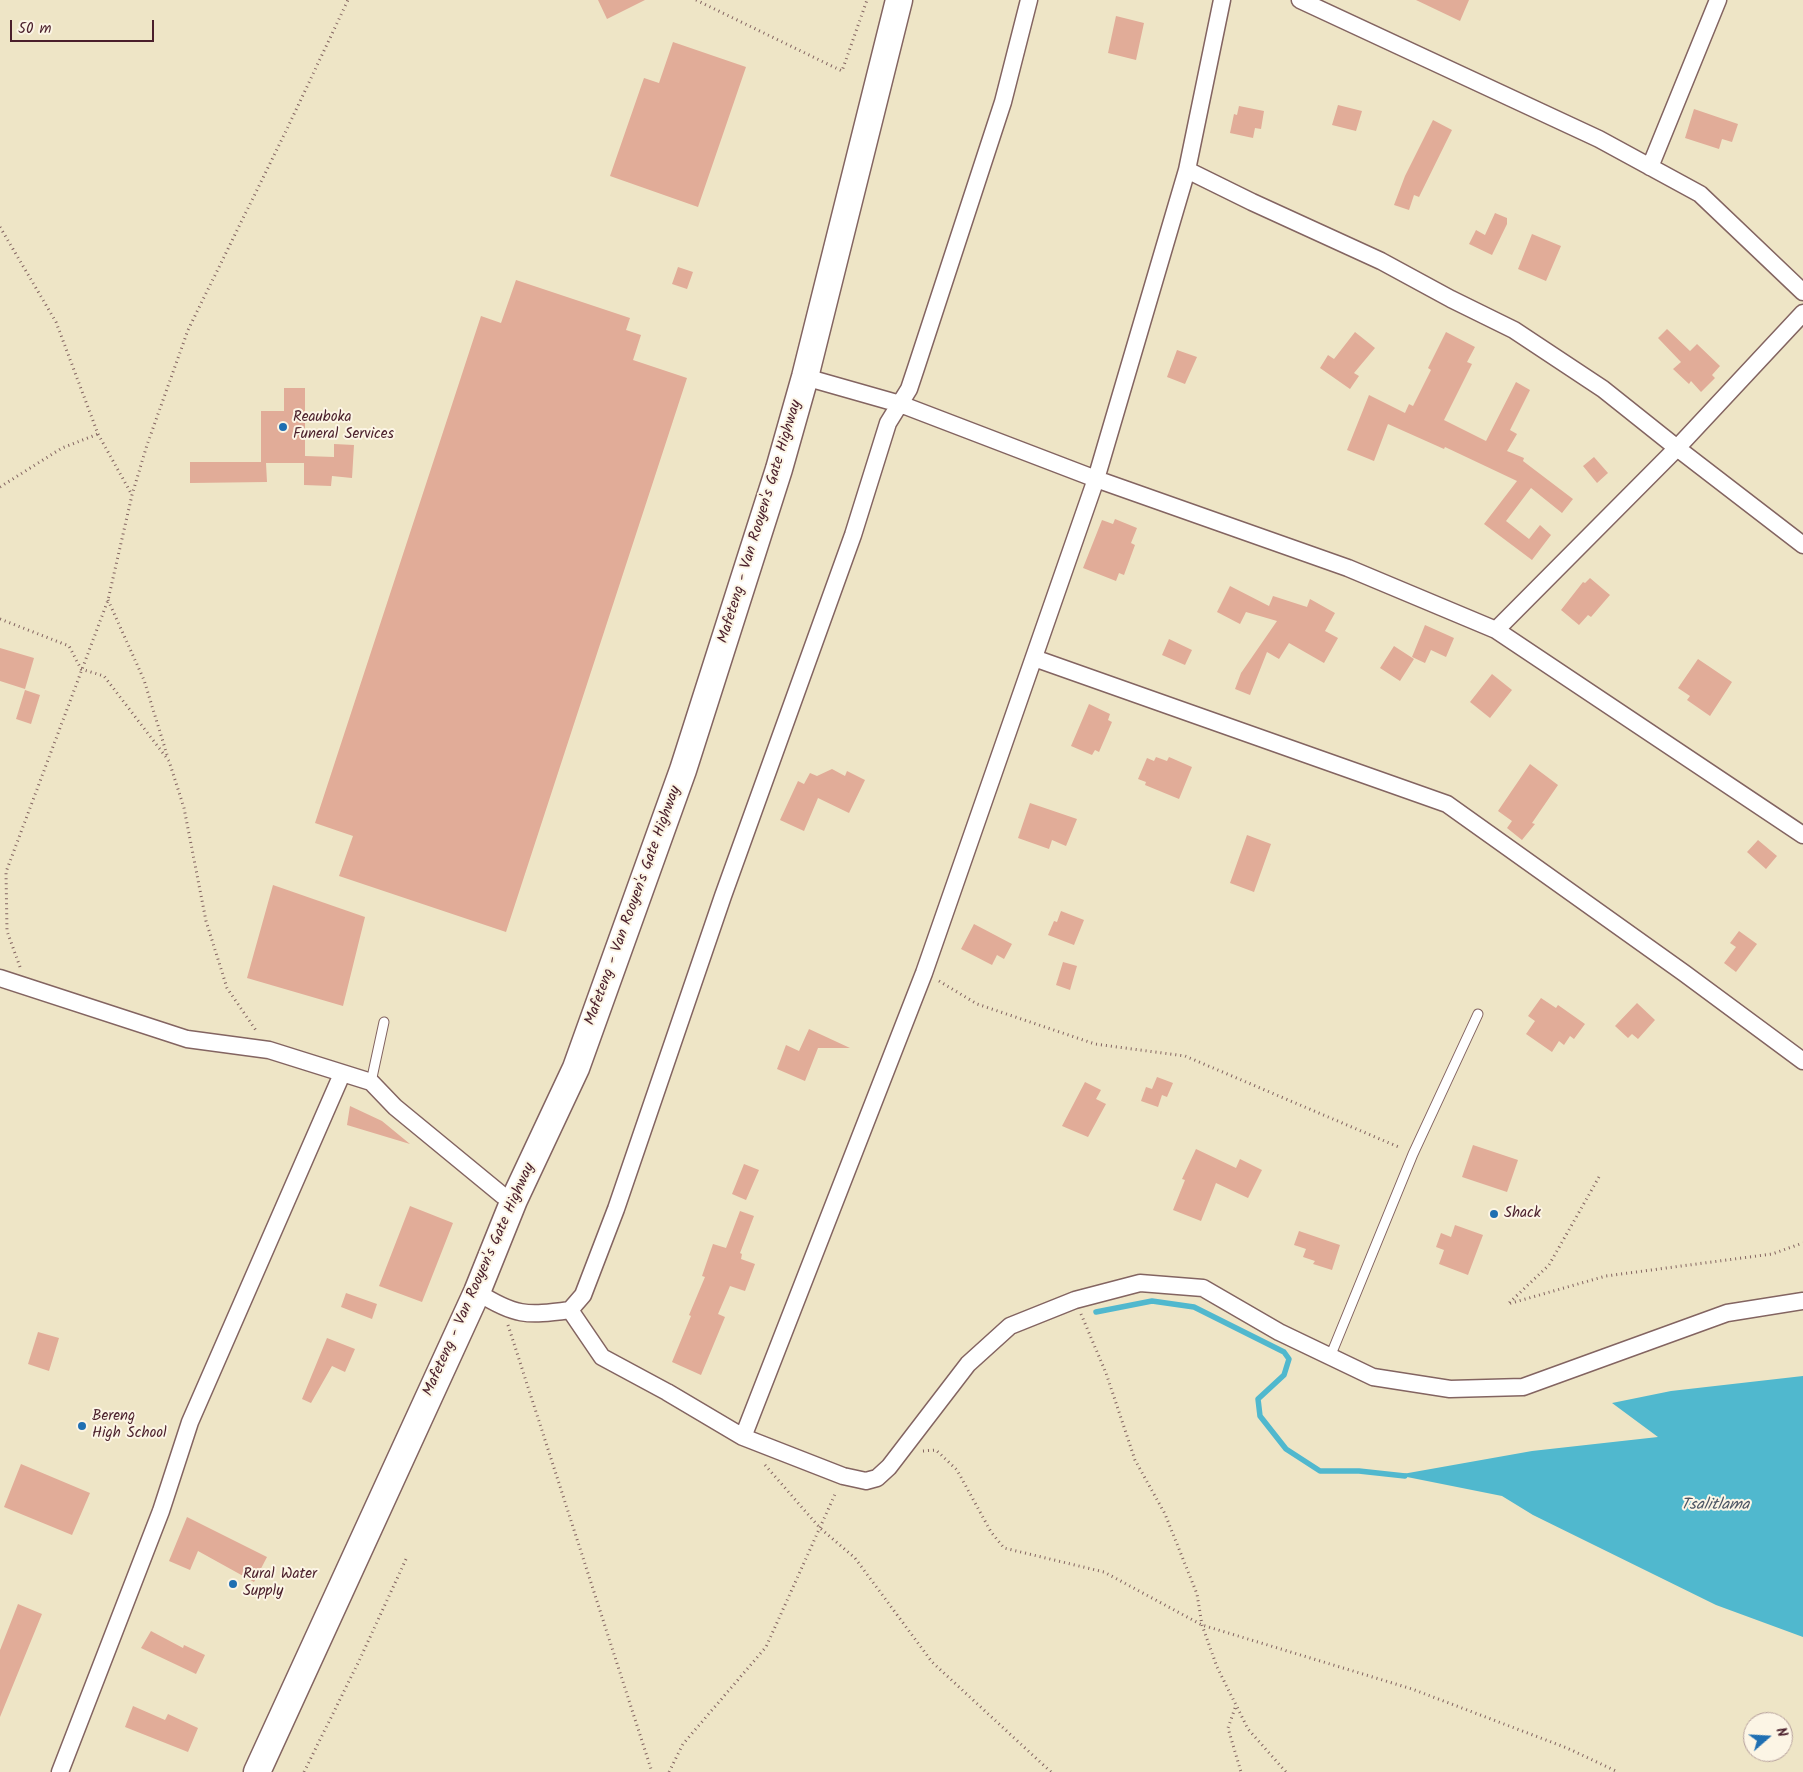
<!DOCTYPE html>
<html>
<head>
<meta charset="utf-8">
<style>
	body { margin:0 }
	#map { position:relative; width:1803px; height:1772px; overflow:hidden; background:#eee5c6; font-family:Kalam,sans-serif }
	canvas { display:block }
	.north { position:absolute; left:1743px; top:1712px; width:50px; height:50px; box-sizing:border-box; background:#fcf5e5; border:1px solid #b59f9b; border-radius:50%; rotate:71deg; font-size:14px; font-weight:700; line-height:20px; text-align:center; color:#4a1f2b }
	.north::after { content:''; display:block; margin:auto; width:18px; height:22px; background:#1f6fb2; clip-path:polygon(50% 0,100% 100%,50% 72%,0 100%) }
	.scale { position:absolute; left:10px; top:20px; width:144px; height:22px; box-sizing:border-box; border:2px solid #4a1f2b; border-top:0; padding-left:6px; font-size:15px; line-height:18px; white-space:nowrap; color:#4a1f2b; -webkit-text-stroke:4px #fcf5e5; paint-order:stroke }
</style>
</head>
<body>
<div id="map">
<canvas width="1803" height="1772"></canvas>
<div class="north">N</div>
<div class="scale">50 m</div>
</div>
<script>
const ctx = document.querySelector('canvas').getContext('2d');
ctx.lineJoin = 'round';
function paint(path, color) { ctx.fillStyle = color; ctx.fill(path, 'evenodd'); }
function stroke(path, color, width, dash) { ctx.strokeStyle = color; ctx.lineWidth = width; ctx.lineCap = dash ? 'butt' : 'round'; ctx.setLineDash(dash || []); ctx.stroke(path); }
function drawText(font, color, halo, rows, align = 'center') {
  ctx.font = font + ' Kalam,sans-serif'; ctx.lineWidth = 4; ctx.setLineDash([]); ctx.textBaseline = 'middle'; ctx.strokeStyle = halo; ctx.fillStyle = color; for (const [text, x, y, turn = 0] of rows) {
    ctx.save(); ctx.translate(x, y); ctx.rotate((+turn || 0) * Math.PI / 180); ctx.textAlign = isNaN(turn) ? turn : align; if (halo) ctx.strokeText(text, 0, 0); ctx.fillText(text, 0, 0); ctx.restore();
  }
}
paint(new Path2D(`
	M1803 1376V1637L1716 1605 1533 1515 1502 1496 1397 1475 1532 1451 1658 1437 1612 1403 1671 1391Z`), '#50b8ce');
stroke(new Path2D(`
	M1096 1312 1152 1301 1194 1307 1284 1352 1289 1359 1284 1375 1258 1399 1260 1416 1286 1449 1320 1471H1359L1405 1476`), '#50b8ce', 5.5);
paint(new Path2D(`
	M598 0H645L607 19Z
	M1416 0H1469L1460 21Z
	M1116 16 1144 23 1136 60 1108 53Z
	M673 42 746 67 698 207 610 176 644 78 659 83Z
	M1338 105 1362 111 1356 131 1332 125Z
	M1239 106 1264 111 1261 129 1255 128 1253 138 1230 133 1234 114 1237 115Z
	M1694 109 1738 124 1732 142 1722 139 1719 149 1685 138Z
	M1433 120 1452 130 1419 197 1414 195 1409 210 1394 205 1405 176Z
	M1495 213 1507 218V224L1492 255 1469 244 1476 230 1485 235Z
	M1532 234 1561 246 1546 281 1518 269Z
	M678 267 693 272 687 289 672 284Z
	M516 280 630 318 626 330 641 335 633 360 687 378 506 932 339 876 353 836 315 823 481 316 501 323Z
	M1667 329 1690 351 1697 344 1720 366 1712 375 1715 378 1701 392 1691 381 1689 384 1673 369 1681 362 1658 338Z
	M1355 332 1375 348 1354 373 1359 376 1350 389 1320 368 1328 355 1334 359Z
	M1446 332 1475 347 1467 362 1472 364 1444 420 1486 441 1516 382 1530 390 1510 430 1517 434 1507 451 1524 458 1523 461 1573 499 1562 513 1531 488 1506 521 1529 539 1540 525 1551 535 1532 560 1484 524 1517 481 1445 447 1444 449 1388 424 1374 461 1347 450 1369 395 1405 413 1409 404 1413 406 1431 370 1428 368Z
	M1177 350 1197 357 1185 384 1167 377Z
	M284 388H305V456L334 457V444L354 445 352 478 332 476 331 486 304 485V463H266L267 482 190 483V462H261V411H284Z
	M1594 457 1608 473 1597 483 1583 466Z
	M1115 519 1137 528 1131 543 1135 545 1124 575 1119 573 1116 581 1083 568 1102 520 1113 524Z
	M1590 578 1610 595 1591 617 1588 615 1579 625 1561 610 1583 582 1585 583Z
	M1230 586 1269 606 1273 596 1307 607 1310 599 1335 613 1325 631 1338 638 1324 663 1289 643 1279 659 1267 652 1250 695 1235 689 1241 673 1277 621 1246 612 1240 624 1217 612Z
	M1425 625 1454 638 1446 657 1431 650 1425 663 1412 657Z
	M1169 639 1192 650 1185 665 1162 655Z
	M1394 646 1414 659 1400 681 1380 668Z
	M0 648 34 658 25 689 0 681Z
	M1698 659 1732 682 1710 716 1687 700 1690 696 1678 688Z
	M1492 674 1512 690 1490 718 1470 702Z
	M25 690 40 695 31 724 16 719Z
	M1089 704 1110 714 1108 720 1112 722 1099 752 1095 750 1092 755 1071 746Z
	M1156 757 1167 761 1169 757 1192 767 1179 799 1145 785 1146 782 1138 779 1147 758 1154 761Z
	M1530 764 1558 785 1532 823 1535 824 1522 840 1507 828 1512 821 1498 811Z
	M832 769 845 776 847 771 865 780 849 813 818 798 804 831 780 820 798 781 804 784 810 773 817 776Z
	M1030 803 1077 819 1066 846 1052 840 1049 849 1018 838Z
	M1247 835 1271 844 1254 892 1230 883Z
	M1758 840 1777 856 1766 869 1747 852Z
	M273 885 365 917 343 1006 247 978Z
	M1061 911 1084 920 1074 945 1048 935 1054 921 1057 922Z
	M974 924 1012 944 1004 959 997 955 992 965 961 949Z
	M1739 931 1757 944 1736 972 1724 963 1736 947 1730 943Z
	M1063 962 1077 966 1070 990 1056 985Z
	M1541 998 1556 1008 1558 1005 1585 1024 1574 1039 1570 1036 1564 1045 1559 1041 1552 1052 1526 1034 1535 1021 1528 1016Z
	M1637 1003 1655 1020 1638 1039 1632 1034 1628 1038 1615 1026Z
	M809 1029 850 1048H818L805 1081 777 1069 786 1045 799 1051Z
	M1157 1077 1173 1083 1167 1097 1162 1095 1158 1107 1141 1101 1146 1087 1152 1089Z
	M1085 1082 1101 1090 1096 1099 1106 1104 1088 1137 1062 1126Z
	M350 1106 382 1121 410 1144 347 1125Z
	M1473 1145 1518 1160 1507 1192 1462 1177Z
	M1196 1149 1236 1168 1240 1159 1262 1170 1248 1198 1216 1183 1201 1221 1173 1210 1185 1180 1182 1179Z
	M744 1164 759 1170 746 1200 732 1194Z
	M410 1206 453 1223 422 1302 379 1286Z
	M740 1211 754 1216 740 1253 742 1254 741 1259 755 1264 745 1291 730 1286 718 1314 725 1317 701 1375 672 1362 691 1316 689 1315 705 1277 702 1276 713 1244 726 1248Z
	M1455 1225 1483 1235 1468 1275 1439 1264 1444 1250 1436 1247 1441 1233 1451 1237Z
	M1299 1231 1340 1245 1332 1270 1313 1264 1315 1261 1303 1257 1306 1249 1294 1245Z
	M346 1293 377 1304 372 1319 341 1307Z
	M38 1332 59 1338 49 1371 28 1364Z
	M327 1338 355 1349 345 1372 332 1366 311 1403 302 1399Z
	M21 1464 90 1493 72 1535 4 1507Z
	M187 1517 267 1557 254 1582 198 1551 190 1570 169 1561Z
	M18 1604 42 1614 0 1717V1650Z
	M151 1631 183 1648 184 1645 205 1655 196 1674 141 1648Z
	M133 1706 165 1720 168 1714 198 1728 188 1752 125 1727Z`), '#e1ac98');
const lane = new Path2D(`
	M371 1082 384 1022
	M1330 1357 1413 1154 1478 1014`);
const street = new Path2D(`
	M1300 0 1599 139 1700 194 1803 292
	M1650 167 1718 0
	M1187 170 1252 202 1381 261 1451 299 1514 330 1603 389 1677 448 1803 313
	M805 377 900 404 1096 479 1348 568 1496 630 1677 448 1803 545
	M1496 630 1803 835
	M1034 658 1447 804 1684 973 1803 1061
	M0 978 187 1039 269 1050 371 1082 395 1107 502 1195 514 1200
	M477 1292C515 1316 526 1316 570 1310L583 1295 616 1209 723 896 853 535 888 423 909 389 916 368 1003 102 1029 0
	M570 1310 602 1357 667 1392 743 1437 843 1476 866 1481 877 1478 889 1467 968 1364 1010 1326 1075 1300 1140 1283 1203 1288 1279 1332 1373 1377 1450 1389 1523 1387 1727 1313 1803 1301
	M743 1437 924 973 1096 479 1187 170 1222 0
	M60 1772 161 1511 190 1422 342 1074`);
const primary = new Path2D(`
	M257 1772 477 1292 514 1200 576 1068 683 770 779 469 805 377 899 0`);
stroke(lane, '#836461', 11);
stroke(street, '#836461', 19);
stroke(primary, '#836461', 29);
stroke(new Path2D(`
	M696 0 842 71 867 0
	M0 227 56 322 98 434 132 495
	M0 487 62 448 98 434
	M108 600 144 680 168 758
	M0 619 69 646 81 669 104 676 169 761 184 808 206 921 227 988 257 1032
	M20 967 7 931 6 872 108 600 132 495 147 445 188 330 286 131 348 0
	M939 981 977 1004 1095 1044 1185 1056 1401 1148
	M1599 1177 1549 1265 1508 1304 1606 1276 1772 1254 1803 1243
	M1081 1314 1106 1373 1135 1460 1165 1514 1197 1594 1202 1625 1217 1667 1248 1729 1286 1772
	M508 1325 652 1772
	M923 1451 936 1450 957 1470 991 1532 1004 1548 1104 1572 1202 1625 1412 1689 1567 1748 1618 1772
	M765 1465 820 1528 855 1558 932 1662 1051 1772
	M1235 1708 1228 1728 1241 1772
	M304 1772 359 1661 407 1557
	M669 1772 683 1744 766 1647 836 1492`), '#836461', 3, [1, 4]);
stroke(lane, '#fff', 9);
stroke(street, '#fff', 16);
stroke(primary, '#fff', 26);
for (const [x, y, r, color] of [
	[283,427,5,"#1f6fb2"],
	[1494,1214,5,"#1f6fb2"],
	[82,1426,5,"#1f6fb2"],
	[233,1584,5,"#1f6fb2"]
]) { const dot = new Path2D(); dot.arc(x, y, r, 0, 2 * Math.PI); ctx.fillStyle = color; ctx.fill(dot); stroke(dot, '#fcf5e5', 2); }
drawText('15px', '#4a1f2b', '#fcf5e5', [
	["Reauboka",293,418],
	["Funeral Services",293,435],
	["Shack",1504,1214],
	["Bereng",92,1417],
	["High School",92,1434],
	["Rural Water",243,1575],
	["Supply",243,1592]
], 'left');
drawText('15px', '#4a1f2b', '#fcf5e5', [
	["Mafeteng - Van Rooyen's Gate Highway",761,522,-73],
	["Mafeteng - Van Rooyen's Gate Highway",634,906,-70],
	["Mafeteng - Van Rooyen's Gate Highway",480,1280,-66]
]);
drawText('italic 16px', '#4c5564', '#fcf5e5', [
	["Tsalitlama",1715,1506]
]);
</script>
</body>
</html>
